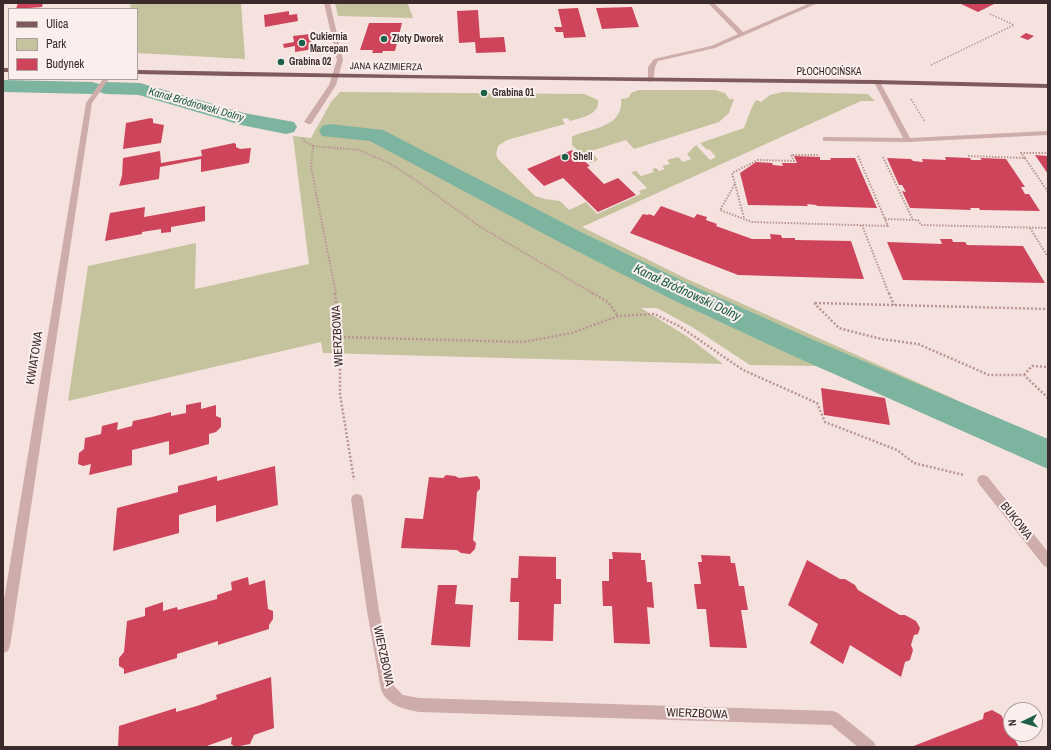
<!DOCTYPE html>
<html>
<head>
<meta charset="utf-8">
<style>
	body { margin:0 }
	#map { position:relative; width:1051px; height:750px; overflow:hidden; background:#f5e2df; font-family:"Archivo Narrow",sans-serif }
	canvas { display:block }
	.frame { position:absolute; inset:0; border:4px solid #3b2a2b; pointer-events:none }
	.legend { position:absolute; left:8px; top:8px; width:130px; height:72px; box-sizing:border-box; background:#fbefed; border:1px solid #aea09f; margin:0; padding:5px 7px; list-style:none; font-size:12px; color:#3b2a2b }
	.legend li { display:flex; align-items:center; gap:8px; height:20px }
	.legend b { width:20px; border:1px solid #aea09f }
	.north { position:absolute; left:1003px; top:702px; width:40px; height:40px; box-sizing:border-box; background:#fbefed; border:1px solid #aea09f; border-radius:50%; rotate:265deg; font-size:11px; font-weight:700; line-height:16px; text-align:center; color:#3b2a2b }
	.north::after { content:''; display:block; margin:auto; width:14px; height:18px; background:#1c6049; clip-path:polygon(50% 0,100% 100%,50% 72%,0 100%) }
</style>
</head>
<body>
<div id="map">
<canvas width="1051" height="750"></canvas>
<div class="frame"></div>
<ul class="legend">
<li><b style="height:5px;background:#7e5a5d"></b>Ulica</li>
<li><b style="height:11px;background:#c5c39e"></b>Park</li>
<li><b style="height:11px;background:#ce445b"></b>Budynek</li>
</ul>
<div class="north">N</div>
</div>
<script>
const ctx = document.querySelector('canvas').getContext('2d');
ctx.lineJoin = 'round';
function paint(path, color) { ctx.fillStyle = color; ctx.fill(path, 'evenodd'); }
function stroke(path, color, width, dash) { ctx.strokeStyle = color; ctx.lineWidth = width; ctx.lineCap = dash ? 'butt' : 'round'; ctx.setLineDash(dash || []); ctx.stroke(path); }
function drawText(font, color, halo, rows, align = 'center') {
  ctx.font = font + ' "Archivo Narrow",sans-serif'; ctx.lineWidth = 4; ctx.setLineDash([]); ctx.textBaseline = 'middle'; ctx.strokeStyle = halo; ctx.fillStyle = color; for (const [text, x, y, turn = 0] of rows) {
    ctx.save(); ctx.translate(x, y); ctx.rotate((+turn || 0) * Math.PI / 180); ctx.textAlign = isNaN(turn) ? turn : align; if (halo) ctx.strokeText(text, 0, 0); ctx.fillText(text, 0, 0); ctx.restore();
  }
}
paint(new Path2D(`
	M131 3H241L245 59 137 53V9H130Z
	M335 3H410L408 4 413 18 338 16Z
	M639 90H715L725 93 729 99H734L729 113 719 122 634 149 626 140 591 151 598 160 591 163 572 145V137L575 135C594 128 624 126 621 99L628 98 631 93Z
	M340 92 584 94 598 100C600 115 581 118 570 121L567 118 562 119 565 124 507 140 498 146 496 154 498 159 535 196 545 199 560 201 569 210 586 202 597 214 641 194 639 191 647 188 631 172 636 171 641 176 654 172 652 169 656 168 659 171 665 169 662 166 670 164 667 160 678 157 683 162 691 159 687 154 696 145 710 160 716 157 709 149 707 150 700 143 744 128 752 107 756 100 761 102 770 95 783 92 868 94 875 101H861L582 227 687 279 948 396 1048 443V466L969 428 816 366 750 365 692 327 657 308H641L688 337 723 364 323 353 321 342 68 401 88 266 196 243 195 289 309 264 293 136 311 138 331 102Z`), '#c5c39e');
paint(new Path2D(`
	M3 80 92 82 99 84 106 82 140 83 244 113 294 122 297 127 294 132 286 134 241 125 139 95 106 94 99 92 92 94 3 92Z
	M330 124 383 130 581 232 691 285 809 338 1048 439V469L789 354 671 299 563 244 370 141 322 136 319 131 322 126Z`), '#7cb4a0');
paint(new Path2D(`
	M18 3H43L42 7 16 9Z
	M959 3H996L978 12Z
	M632 7 639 27 602 29 596 8Z
	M578 8 586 37 564 38 563 32H556L554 27H562L558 9Z
	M478 10 480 38 504 37 506 52 476 53 475 42 459 43 457 11Z
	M289 11V15L297 14 298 21 265 27 264 15Z
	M369 23H402L395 51H383L382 53H372L373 50H360Z
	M1026 33 1034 36 1028 40 1020 37Z
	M310 34 313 49 295 52V46L284 48 283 44 294 42 293 36Z
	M151 118 153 119V123L164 125 161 143 123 149 126 123Z
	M234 143 236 144V147L240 149 251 148 249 163 201 172V159L160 167 159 179 119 186 122 176 123 158 160 151 161 163 202 156 201 150Z
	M572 150 590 166 587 167 604 184 618 178 636 195 598 212 563 178 544 186 527 169Z
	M1035 155 1048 156V174Z
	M794 156 820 157V160H831L830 158H855L877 208 817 206 816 205 807 204 808 206 748 205 740 173 756 162 772 163 773 165 783 166 782 163H797Z
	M945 157 970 158 971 160H982L980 158 1006 159 1025 187H1021L1025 194H1029L1040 211 980 210 979 208H970L971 210 910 208 902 191 906 192 902 185H899L887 158 911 159 913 161 923 162 922 159 946 160Z
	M205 206V221L171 227V232L161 233V229L142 232V234L105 241 110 213 145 207 144 217Z
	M661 206 694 218 697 214 707 217 706 220 717 224 716 226 752 239H771L770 234 781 235 782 238H795V240L851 241 864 279 738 275 630 233 643 214 648 215 649 214 654 216Z
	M940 239H952L953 242H965L967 245 1023 246 1045 283 903 280 887 242 942 244Z
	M821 388 885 398 890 425 824 415Z
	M201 402V409L216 405V416L221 418V427L216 432 209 434V444L169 455V441L132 450V465L89 475 91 464 83 466 78 464 79 453 84 449 85 438 101 434 102 426 118 422 117 430 132 426 133 421 152 417 171 412V416L186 413V405Z
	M275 466 278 505 216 522V505L179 515V533L113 551 117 508 178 492V486L198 481 217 476V481Z
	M446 475 455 476 459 478 477 476 480 480V489L477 492 473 540 476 543 475 549 470 554 461 553 457 550 401 548 405 518 423 519 429 477 443 478Z
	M612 552 641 553V560H645L647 582H652L654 608 647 607 650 644 614 643 612 606H603L602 581H609V559H613Z
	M701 555 730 556 731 563H735L739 586H744L748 610H741L747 648 710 647 706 609H697L694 584H701L698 562H702Z
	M519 556 556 557V579H561V604H554L553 641 518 640 519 602H510L511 578H518Z
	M807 560 840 579H845L855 585 858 590 900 615H905L916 621 920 628 918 634 914 635 911 645 913 650 910 660 905 662 901 677 850 645 843 664 810 643 818 624 788 605Z
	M248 577 249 585 265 580 268 609 273 611V619L269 625V629L218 645V641L177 654V658L124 674V669L119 666V658L124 652 127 621 145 616V608L163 602V611L177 607 178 610 217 599V595L232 590 231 582Z
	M438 585H457L455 604 473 605 470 647 431 645Z
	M271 677 274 728 254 735 250 744 235 747 231 744 232 737 204 747H118L119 726 176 708V712L197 706 217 699 216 695Z
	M992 710 1001 715 1019 747H911L983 719 984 713Z`), '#ce445b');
stroke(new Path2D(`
	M931 65 1014 25 990 14
	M911 99 925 122`), '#ba9594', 1.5, [1.5, 1.5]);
stroke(new Path2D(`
	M303 138 304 141 313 146 311 167 336 294
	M313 146 359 150 389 163 417 181 479 226 594 294
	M818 155H791L794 161 758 160 732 173 735 184 720 210 752 222 888 226 885 219 918 220 921 225 1048 228
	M858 156 885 219
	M968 156 1025 158 1021 153H1048
	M883 157 913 220
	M1025 158 1048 192
	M735 184 744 218
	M862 225 889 294
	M1030 228 1048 257`), '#ba9594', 2, [1.5, 1.5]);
stroke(new Path2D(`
	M335 293 340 337V394L354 480
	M592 293 608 302 618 316
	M889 293 894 305
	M814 303 839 328 881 339 918 344 989 375H1024L1048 398
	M815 303 1048 309
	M340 337 523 342 572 333 618 316 654 314 679 326 743 370 817 403 825 422 897 450 914 463 964 475
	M1024 375 1032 366 1048 367`), '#ba9594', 2.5, [2, 2]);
paint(new Path2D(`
	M324 3H330L343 60 336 85 311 124H308L304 122 329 85 337 60Z
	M708 3H714L743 32 810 3H818L715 48 658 61 655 67 653 81 648 82V67L654 59 711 46 738 34Z
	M103 79H109L92 103 10 646 8 651 3 653V606L86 103Z
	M877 80 880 82 910 138 1048 131V135L908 142 823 141V137H826L903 138 874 82Z
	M983 475 987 476 1048 552V568L1044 566 979 484 977 480 979 476Z
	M357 494 361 495 363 499 379 611 394 686 403 695 419 698 833 711 838 713 874 742 876 747H858L831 725 419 712C404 709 388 706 381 690L367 611 351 499 353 495Z`), '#ceacaa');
paint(new Path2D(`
	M3 68H9V72H3Z
	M137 70 413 75 874 80 1048 84V88L874 84 229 76 137 74Z`), '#7e5a5d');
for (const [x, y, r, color] of [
	[384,39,4,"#1c6049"],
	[302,43,4,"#1c6049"],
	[281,62,4,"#1c6049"],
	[484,93,4,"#1c6049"],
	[565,157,4,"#1c6049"]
]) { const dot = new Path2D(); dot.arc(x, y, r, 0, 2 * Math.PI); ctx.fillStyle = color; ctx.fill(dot); stroke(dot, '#fbefed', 1.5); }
drawText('bold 10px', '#3b2a2b', '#fbefed', [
	["Cukiernia",310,37],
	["Marcepan",310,49],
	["Złoty Dworek",392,39],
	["Grabina 02",289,62],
	["Grabina 01",492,93],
	["Shell",573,157]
], 'left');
drawText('10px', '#3b2a2b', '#fbefed', [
	["JANA KAZIMIERZA",386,67,1],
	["PŁOCHOCIŃSKA",829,72]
]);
drawText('italic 11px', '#1c6049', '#fbefed', [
	["Kanał Bródnowski Dolny",196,105,16]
]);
drawText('12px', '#3b2a2b', '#fbefed', [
	["WIERZBOWA",338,336,-93],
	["KWIATOWA",35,358,-81],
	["BUKOWA",1016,521,52],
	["WIERZBOWA",383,656,78],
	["WIERZBOWA",697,714,2]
]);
drawText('italic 13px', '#1c6049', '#fbefed', [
	["Kanał Bródnowski Dolny",687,293,25]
]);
</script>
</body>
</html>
